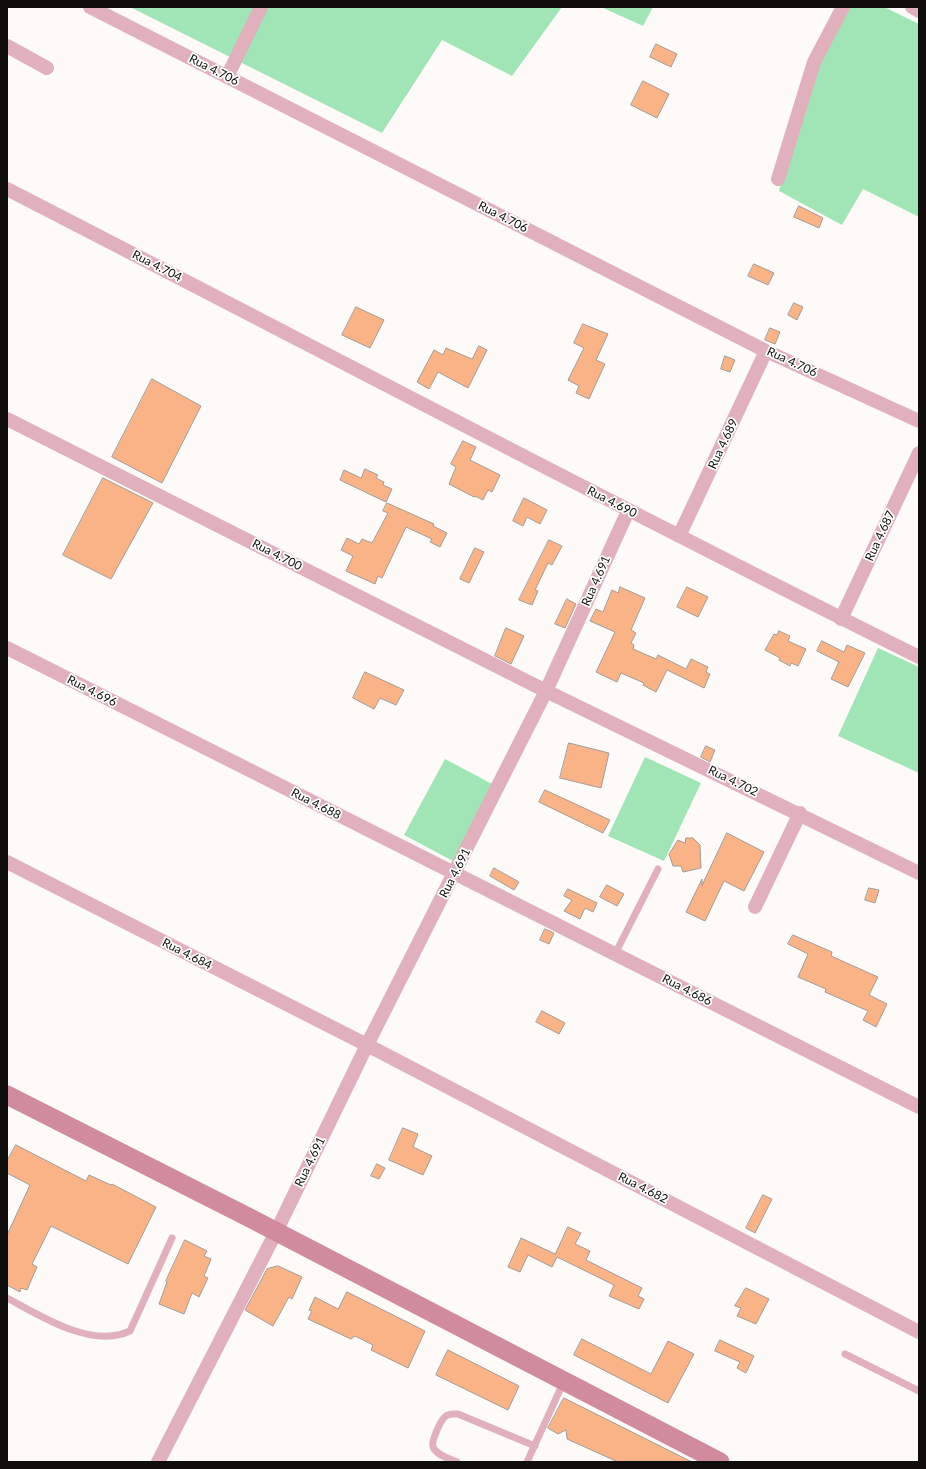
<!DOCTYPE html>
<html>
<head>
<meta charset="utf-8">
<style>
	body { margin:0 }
	#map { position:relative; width:926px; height:1469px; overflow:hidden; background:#fefaf7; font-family:Lato,sans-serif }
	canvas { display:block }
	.frame { position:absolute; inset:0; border:8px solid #0f0e0d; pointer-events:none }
</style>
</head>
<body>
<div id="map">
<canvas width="926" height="1469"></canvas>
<div class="frame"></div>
</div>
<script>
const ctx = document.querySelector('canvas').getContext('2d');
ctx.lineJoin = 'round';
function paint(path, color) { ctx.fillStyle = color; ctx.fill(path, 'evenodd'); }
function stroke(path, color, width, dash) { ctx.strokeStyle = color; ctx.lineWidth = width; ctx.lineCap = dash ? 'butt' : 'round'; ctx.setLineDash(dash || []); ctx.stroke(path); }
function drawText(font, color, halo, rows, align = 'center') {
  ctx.font = font + ' Lato,sans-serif'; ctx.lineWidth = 3.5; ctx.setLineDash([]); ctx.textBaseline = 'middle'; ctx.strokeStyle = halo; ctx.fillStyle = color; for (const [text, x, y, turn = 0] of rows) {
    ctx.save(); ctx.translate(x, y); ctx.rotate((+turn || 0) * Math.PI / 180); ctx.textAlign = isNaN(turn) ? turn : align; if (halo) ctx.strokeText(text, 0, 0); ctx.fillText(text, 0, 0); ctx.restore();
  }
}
paint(new Path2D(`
	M130 7H562L512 76 442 40 382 133Z
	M601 7H653L643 26Z
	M848 7H884L919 24V217L863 189 842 225 779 191 814 62Z
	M878 648 919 667V773L838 736Z
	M645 757 701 783 664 861 608 836Z
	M445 759 494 785 453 861 404 835Z`), '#a1e5b7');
const building = new Path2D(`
	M656 44 677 54 671 67 650 57Z
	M643 81 669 94 657 118 631 105Z
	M799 206 823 218 819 228 794 217Z
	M754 264 774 273 768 285 748 276Z
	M794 303 803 307 797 320 788 315Z
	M356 307 384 320 370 348 342 335Z
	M583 324 608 334 596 360 605 364 589 399 576 393 579 386 568 380 584 348 574 343Z
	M770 328 780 332 775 344 765 340Z
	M479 346 487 350 468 388 438 372 429 389 417 382 434 350 443 355 446 348 472 359Z
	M725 356 735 360 730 372 721 369Z
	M152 379 201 406 162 483 112 457Z
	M463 441 476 447 470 460 500 475 492 492 488 490 483 500 475 496 474 497 449 484 456 467 451 464Z
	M365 469 378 475 376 478 384 482 383 485 392 489 386 502 340 480 344 470 361 478Z
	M103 478 153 503 111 579 63 555Z
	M524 498 547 510 540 524 527 517 523 526 513 521Z
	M387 503 434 524 433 526 447 533 440 547 430 542 432 539 406 527 382 578 378 576 375 584 346 571 353 556 341 550 347 538 359 544 362 539 372 543 388 513 383 511Z
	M549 540 562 546 552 565 548 563 535 590 538 591 532 605 519 600Z
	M475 548 484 552 469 583 460 579Z
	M620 587 645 598 631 630 636 633 631 643 634 645 633 649 656 659 658 655 686 669 691 659 708 667 706 672 710 674 704 688 667 670 656 692 643 685 644 683 621 673 617 682 596 672 615 632 590 621 596 609 603 612 612 590 618 593Z
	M687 587 708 597 698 617 677 607Z
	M567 599 576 604 565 628 555 624Z
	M506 628 524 636 511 664 495 656Z
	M779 631 790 636 788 641 806 649 798 666 791 663 790 666 779 660 780 658 765 650 774 634 777 635Z
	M822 641 844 652 847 645 865 653 848 687 831 679 839 662 817 651Z
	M365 672 404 690 396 705 380 698 374 709 353 698Z
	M569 743 609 753 601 788 560 778Z
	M706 746 715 750 710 762 701 757Z
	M545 790 610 820 603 833 539 802Z
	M727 833 764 852 744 891 724 881 705 921 686 912 702 879V885Z
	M686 838H693L700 845 701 868 683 872 681 866H673L669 854 678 840 685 843Z
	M494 868 519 882 514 890 490 876Z
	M607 885 624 894 617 906 600 897Z
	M869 888 879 890 875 903 865 900Z
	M568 889 597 903 593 912 585 908 580 919 564 911 572 900 564 896Z
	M545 929 554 933 549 944 540 940Z
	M793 935 832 952 831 956 878 977 869 995 887 1004 876 1027 863 1020 868 1011 825 992 826 989 798 977 808 954 788 944Z
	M542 1011 565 1023 559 1034 536 1022Z
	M403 1128 418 1134 413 1147 432 1156 423 1175 389 1160Z
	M16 1145 86 1181 89 1175 111 1185 112 1184 156 1207 128 1264 51 1226 32 1264 37 1267 27 1290 21 1288 20 1292 7 1285V1235L30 1185 7 1173V1161Z
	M377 1164 385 1168 379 1179 371 1176Z
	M763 1195 772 1199 755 1233 746 1228Z
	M568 1227 581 1233 575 1244 590 1251 586 1260 642 1288 638 1296 644 1299 639 1309 609 1296 614 1285 557 1257 552 1267 528 1255 520 1272 508 1267 521 1238 555 1254Z
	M185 1240 207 1251 204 1256 211 1259 204 1276 208 1278 199 1297 192 1293 184 1314 159 1304 167 1282 166 1281Z
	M278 1266 302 1277 292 1299 289 1297 273 1326 245 1310 267 1269Z
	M746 1288 769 1299 756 1324 737 1316 741 1308 735 1306Z
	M347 1292 425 1331 408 1368 371 1350 373 1345 355 1336 351 1339 308 1319 312 1311 309 1310 315 1297 338 1309Z
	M582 1339 651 1374 668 1341 694 1354 668 1403 574 1355Z
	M720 1340 754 1356 746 1373 737 1368 740 1362 715 1351Z
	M448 1350 519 1386 508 1410 436 1375Z
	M564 1398 692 1462H618L567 1439 566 1430 558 1434 548 1428Z`);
paint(building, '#fab386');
stroke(building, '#a09c9a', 1);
stroke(new Path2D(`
	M615 954 658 869
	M7 1298C41 1316 91 1349 130 1331L172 1238
	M845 1354 919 1391
	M457 1462C450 1459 436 1455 433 1447 431 1441 441 1419 446 1416 450 1413 454 1414 458 1414L535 1446
	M527 1462 564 1381`), '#e0b1bc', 7);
stroke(new Path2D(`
	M90 7 766 351 919 421
	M912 7 919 11
	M7 46 47 68
	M227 77 261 7
	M778 179 814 62 843 7
	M7 189C311 345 613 505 919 657
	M7 419 546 691 919 873
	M679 536 766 351
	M841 619 919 453
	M7 648 919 1107
	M7 862 367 1045 919 1332
	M755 907 800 813
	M158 1462 276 1232 367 1045 546 691 628 511`), '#e0b1bc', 14);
stroke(new Path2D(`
	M7 1095 248 1217 720 1462`), '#d08b9d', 19);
drawText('12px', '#0f0e0d', '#fff', [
	["Rua 4.706",214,70,27],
	["Rua 4.706",503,217,27],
	["Rua 4.704",157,266,27],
	["Rua 4.706",792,362,25],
	["Rua 4.689",723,444,-65],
	["Rua 4.690",612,502,27],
	["Rua 4.687",880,536,-65],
	["Rua 4.700",277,555,27],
	["Rua 4.691",596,581,-66],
	["Rua 4.696",92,691,27],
	["Rua 4.702",733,781,26],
	["Rua 4.688",316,804,27],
	["Rua 4.691",455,873,-63],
	["Rua 4.684",187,954,27],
	["Rua 4.686",687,990,27],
	["Rua 4.691",310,1162,-64],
	["Rua 4.682",643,1188,27]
]);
</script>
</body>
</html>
